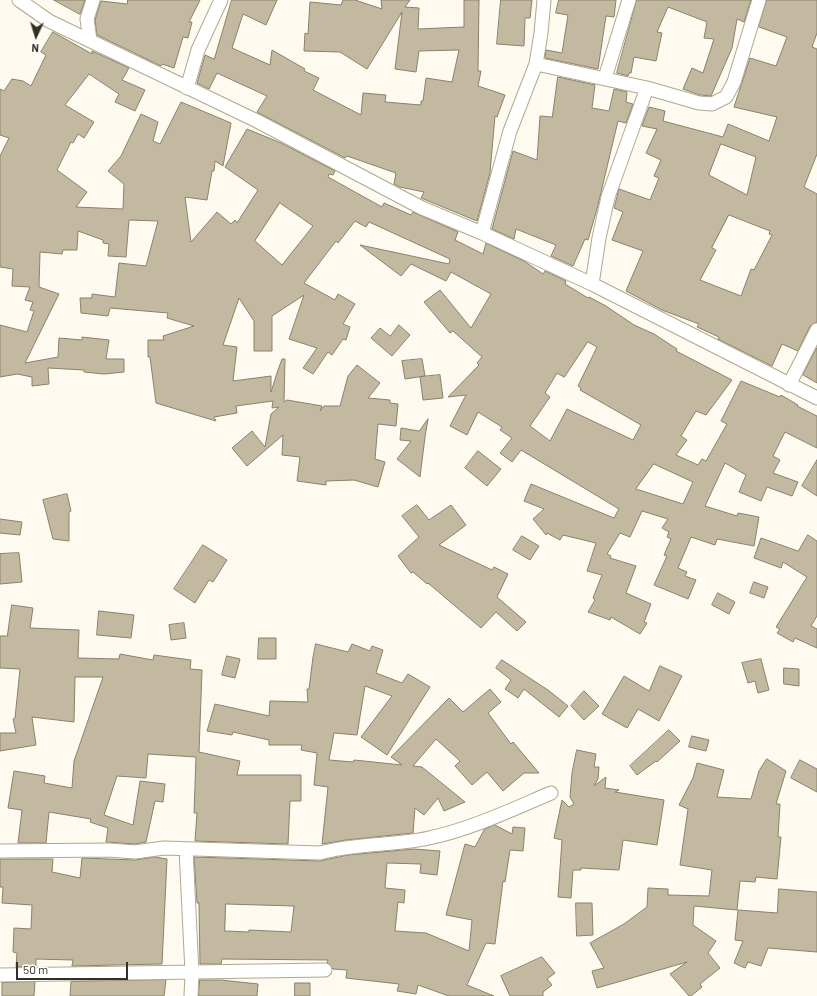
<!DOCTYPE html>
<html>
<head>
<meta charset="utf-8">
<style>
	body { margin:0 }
	#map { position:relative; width:817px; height:996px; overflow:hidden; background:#fefaf0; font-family:Barlow,sans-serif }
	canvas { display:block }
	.north { position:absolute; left:16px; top:16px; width:40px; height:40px; -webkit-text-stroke:3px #fff; paint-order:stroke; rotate:184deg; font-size:11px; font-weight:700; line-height:16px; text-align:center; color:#322f24 }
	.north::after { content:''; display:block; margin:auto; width:14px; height:18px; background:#322f24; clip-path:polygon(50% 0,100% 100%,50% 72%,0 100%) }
	.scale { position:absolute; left:16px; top:962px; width:112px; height:18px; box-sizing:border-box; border:2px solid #322f24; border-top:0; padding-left:5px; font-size:12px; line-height:14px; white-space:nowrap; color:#322f24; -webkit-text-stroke:3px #fff; paint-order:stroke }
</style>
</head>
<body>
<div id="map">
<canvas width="817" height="996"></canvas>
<div class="north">N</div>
<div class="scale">50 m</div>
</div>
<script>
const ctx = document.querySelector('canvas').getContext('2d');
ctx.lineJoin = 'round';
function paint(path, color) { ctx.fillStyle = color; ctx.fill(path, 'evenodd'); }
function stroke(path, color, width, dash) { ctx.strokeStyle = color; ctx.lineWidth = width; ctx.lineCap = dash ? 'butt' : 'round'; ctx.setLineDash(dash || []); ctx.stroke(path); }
const building = new Path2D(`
	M54 0H85L80 14Z
	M128 0H200L189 22H192L188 38 183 37 174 68 162 64 161 66 97 35 95 20 101 1 127 4Z
	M232 0H277L266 25 243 14 232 48 270 65 272 50 305 69 304 71 319 78 313 90 361 115 363 93 386 95 385 102 421 105V101H423L426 78 452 82 459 50 419 51 416 72 395 69 402 12 367 69 340 52 304 51 305 33 308 34 310 2 341 5 343 0H355L382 9 381 0H410L405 7 419 8 418 29 464 27V0H479L478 71H481L478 86 505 95 497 117 495 116 490 173 477 221 421 198 424 192 400 187 394 184 396 173 347 156 345 158 257 112 267 96 217 73 209 89 197 83 205 55 214 59Z
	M501 0H532L530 18H525L524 46 497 44Z
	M559 0H616L614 17 606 16 598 69 545 58 546 50 562 53 568 15 556 13Z
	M637 0H751L744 22 737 19 732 48 711 96 700 95 683 89 692 68 703 73 714 39 704 38 707 22 668 7 657 32 662 33 656 61 634 57 631 73H629L628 76 617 73Z
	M767 0H817V33L812 47 817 49V154L804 187 817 194V322L810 326 798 351 782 344 772 366 718 339 719 337 697 327 699 324 662 310 626 291 643 251 612 240 623 212 614 208 619 189 650 200 659 178 654 176 661 160 646 153 657 129 642 126 649 107 665 111 663 121 723 137 728 124 769 141 777 117 734 107 750 58 776 66 787 37 759 27ZM721 144 756 157 747 195 709 175ZM729 215 770 231 769 234 772 235 754 270 751 269 741 296 700 280 716 250 712 248Z
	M53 32 92 54V51L129 68 122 80 145 90 135 111 115 102 119 94 89 74 65 105 94 122 84 138 78 134 73 143 71 142 57 170 87 192 76 207 123 209 124 184 108 171 121 156 141 114 158 122 153 141 160 144 181 102 231 123 223 166 215 161 214 171H212L207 200 185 197 191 242 217 212 231 224 235 220 237 223 258 190 225 167 247 129 281 143 335 171 333 175 329 174 328 177 382 207 384 203 411 215 413 212 458 232 455 240 483 254 486 243 524 261 543 274 545 271 566 281 565 284 588 298 589 297 606 306 634 325 654 334 677 349 676 351 732 380 706 415 696 411 681 436 687 440 676 455 698 465 702 459 706 461 727 424 721 421 741 381 780 397 781 395 798 405 797 406 817 416V448L785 432 773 456 780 460 773 473 798 482 792 496 767 487 761 501 739 492 746 475 725 463 705 506 737 516 738 513 759 517 754 546 717 539 715 545 691 537 678 568 687 572 685 576 696 580 688 599 654 585 667 556 664 555 671 539 667 537 669 532 662 528 668 519 642 511 630 537 620 533 607 554 611 556 610 558 636 566 626 593 651 604 644 622 647 623 640 634 611 617 610 620 588 612 595 600 593 598 602 575 587 571 596 543 563 535 560 540 547 533 546 535 533 519 544 509 524 501 531 484 614 518 619 509 521 450 512 462 500 453 512 438 500 430 502 427 478 412 467 435 450 426 466 395 448 397 479 365 477 363 482 357 453 331 450 333 424 302 440 290 471 328 491 294 451 272 446 281 411 264 401 276 360 245 449 264 450 259 369 222 366 227 355 221 338 243 336 241 304 283 335 300 338 294 355 304 343 324 350 327 346 340 343 339 332 355 328 352 313 374 303 368 317 348 289 339 304 295 272 316V351H254V321L239 298 223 345 237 347 233 381 271 376V392L278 370 282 359H285L284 402 287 400 322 406 320 411 324 406H340L348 376 357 365 380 383 368 398 390 400V403L398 404 396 426 378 424 375 459 385 462 378 487 354 480 326 481V485L297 481 300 457 282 455 283 435 247 466 232 448 252 431 265 447 271 414 279 407 272 408 273 401 236 406 237 413 214 417 216 421 156 403 150 357H148V340H164L163 336 194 326 167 318 168 313 110 308 108 316 81 313 80 298H92V294L115 297 119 263 146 266 158 221 129 220 126 257 108 256 109 244 103 243V240L78 231 77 250H63L62 254 40 252 39 287 59 294 25 363 58 357 59 338 82 340V337L109 340 106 359H124V372L104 374 84 372V370L48 368 49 384 32 386V377L17 374 0 377V325L27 332 34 311 30 310 33 302 25 300 30 287 12 286 13 269 0 267V156L9 138 0 135V89L4 91 12 79 23 81 31 86 46 55 41 52ZM280 203 313 226 282 265 255 241ZM588 342 597 347 578 386 581 388 580 390 641 425 633 440 567 409 550 441 530 426 550 397 545 393 557 373 564 377ZM654 464 693 482 683 504 636 489Z
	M558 77 595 85 592 108 609 111 614 89 627 92 626 102 633 104 626 123 618 121 597 209 588 240 585 239 573 266 551 256 556 245 516 229 514 239 492 229 513 151 537 160 540 116 552 117Z
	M399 325 410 335 392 356 371 338 380 328 390 336Z
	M817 348V383L803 375Z
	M422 359 425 376 405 379 402 361Z
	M440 375 443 398 423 400 420 377Z
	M428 419 425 437 420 477 397 459 411 441 400 440 401 428 419 431Z
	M478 451 501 469 487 486 465 468Z
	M817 460V496L802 486Z
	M67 494 71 511 69 512V541L53 539 43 500Z
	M417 505 429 520 451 505 466 525 439 545 492 570 494 567 508 574 497 597 526 622 517 631 496 612 481 628 428 583 427 584 413 572 411 573 398 556 419 537 402 516Z
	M0 519 22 522 20 535 0 533Z
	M808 535 817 541V616L811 626 817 629V648L795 638 793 642 777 633 780 629 776 627 807 577 783 562 781 568 754 558 761 538 798 551Z
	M522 536 539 546 530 560 513 550Z
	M203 545 227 560 213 582 209 580 195 603 174 589Z
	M19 553 22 582 0 584V554Z
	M754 582 768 587 764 598 750 593Z
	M718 593 735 602 729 614 712 605Z
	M12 605 33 608 30 628 79 630 78 658 119 659 120 654 153 660 154 655 191 660 190 669 202 670 199 752 240 761 237 775H301V801H290L288 844 195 841 197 813H194L196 757 148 754 146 778 117 776 104 815 133 825 140 781 165 784 163 802 155 801 146 842 135 844 106 842 108 828 90 822 91 819 49 812 46 843H18L22 810 8 808 14 771 45 776 44 783 72 788 74 761 103 677H75L74 722 32 717 36 745 0 751V733H16L13 719 15 718 20 669 0 668V636H7Z
	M99 611 134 615 131 638 97 635Z
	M184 623 186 638 171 640 169 625Z
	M259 638H276V659H258Z
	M316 644 348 652 352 644 370 651 372 646 383 650 376 673 402 683 408 674 430 687 387 755 361 737 392 696 365 686 357 735 334 733 329 760 353 762 354 760 402 765 391 757 449 698 463 712 490 689 501 702 488 713 511 744 513 742 539 773H524L503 791 487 772 472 785 455 766 460 761 436 739 413 766 422 767 465 802 444 811 438 798 424 815 415 808 413 833 346 840 322 844 328 787 314 785 317 753 301 750 302 745H269V740L233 732 232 735 207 731 215 704 269 716 270 701 308 702 307 689H309L313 657Z
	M227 656 240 659 235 678 222 675Z
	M761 659 769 690 758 693 755 681 748 683 742 663Z
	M502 660 548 690 568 706 559 717 524 689 518 698 505 689 511 680 496 668Z
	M660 666 682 676 659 721 638 709 627 728 602 714 624 676 649 691Z
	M784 668 799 669V686L784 684Z
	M584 691 599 706 584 720 571 706Z
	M669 730 680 741 657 762 656 761 637 775 630 766Z
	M692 736 709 740 706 751 689 747Z
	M577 750 596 754 594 767H599L598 779 594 786 606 777 605 788 619 790 615 792 664 800 657 845 623 840 619 870 581 868V870H573L571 898 558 897 562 840 554 838 562 800 569 807 574 804 570 797 572 773Z
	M767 759 786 771 776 804H780L778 837H781L777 879 756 877 755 882 740 881 737 910 694 906 693 925 716 941 708 953 720 968 700 984 702 987 691 996H689L670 974 687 962 597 988 592 971 604 968 590 943 624 924 647 907 648 888 668 889V895L709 896 712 870 680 865 688 809 679 805 693 778 697 763 724 770 717 797 751 799 759 771Z
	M800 760 817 769V792L791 778Z
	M495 825 512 834 513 827 525 828 523 851 510 850 505 882 503 881 495 944 486 943 467 985 494 996H449L418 985 416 994 397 991 399 984 346 978 347 970 333 969 327 963 328 960 222 959 221 964H200L199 903H197L194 857 320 861 348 855 414 849 440 851 437 875 420 873 421 864 387 863 385 888 405 890 404 903 398 902 395 931 426 933 469 951 472 920 446 915 465 844 475 847 484 830ZM226 904 294 906 291 932 249 930V932L225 931Z
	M155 857 167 859 162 964 72 966 73 960 36 959V966L16 967 17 953 13 952 14 928 31 929 32 905 2 903 3 887H0V859H53L52 872 80 878 82 858 135 860Z
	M779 889 817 892V952L768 948 761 966 748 962 745 968 734 963 743 941 735 940 738 910 777 913Z
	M576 903H592L593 935 577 936Z
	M542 957 555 973 547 979 552 985 543 992V996H510L501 976Z
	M166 980 164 996H70L71 982Z
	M200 980H221L258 984 257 996H199Z
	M35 982 34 996H2V983Z
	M295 983H310V996H295Z`);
paint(building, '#c2b9a0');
stroke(building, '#898169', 1);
const minor = new Path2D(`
	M19 0 49 21 257 121 422 208 482 233 592 284 817 398
	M90 40 87 19 93 0
	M536 64 647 88 699 103 712 104 726 97 734 82 759 0
	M605 78 629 0
	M187 88 198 50 221 0
	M482 233 510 131 536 64 541 33 544 0
	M592 284 599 238 608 197 647 88
	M789 385 817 330
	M186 849 192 973 191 996
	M0 851 109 850 135 852 164 848 320 853C355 843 393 846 429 838 471 829 511 810 551 793
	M0 975 325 970`);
stroke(minor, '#b0a88e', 15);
stroke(minor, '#fff', 13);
</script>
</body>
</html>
